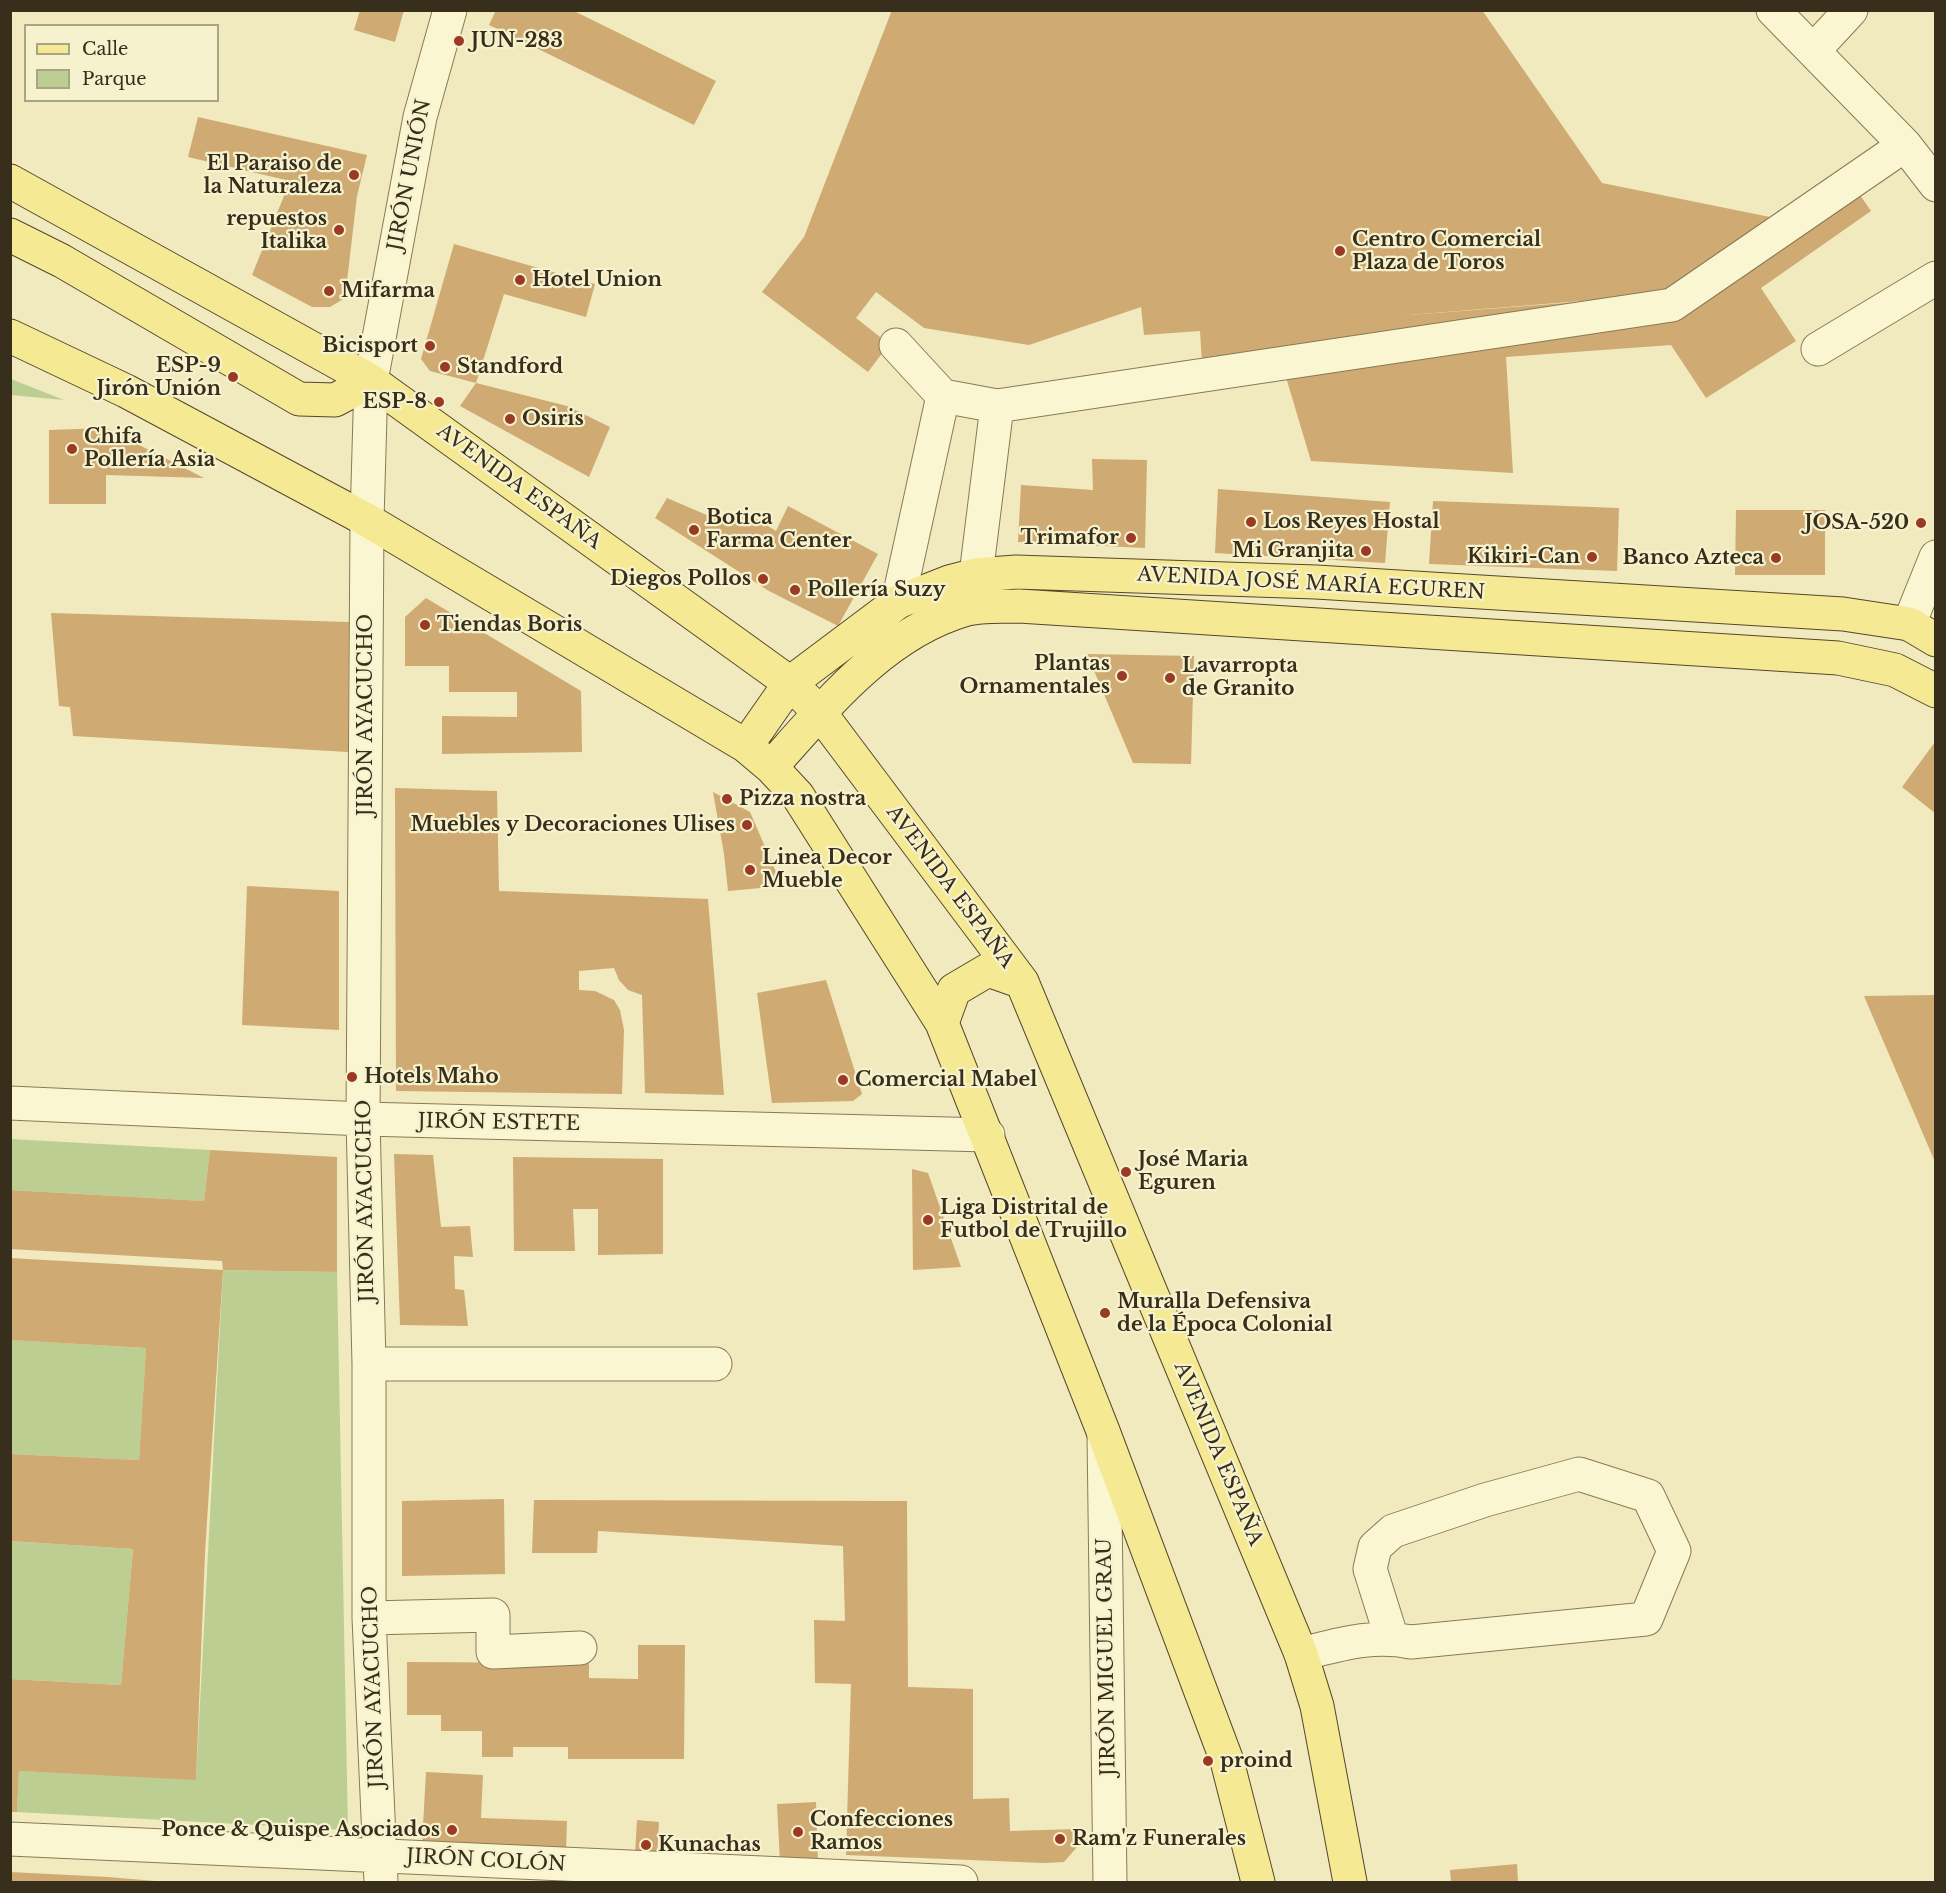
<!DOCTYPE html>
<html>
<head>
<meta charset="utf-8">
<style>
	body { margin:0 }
	#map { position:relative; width:1946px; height:1893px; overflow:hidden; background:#f0eabe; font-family:"Libre Baskerville",serif }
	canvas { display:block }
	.frame { position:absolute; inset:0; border:12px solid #372e1c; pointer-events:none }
	.legend { position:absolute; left:24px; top:24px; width:195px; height:78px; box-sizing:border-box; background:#f7f2ce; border:2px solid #aaa487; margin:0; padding:8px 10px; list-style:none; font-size:18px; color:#372e1c }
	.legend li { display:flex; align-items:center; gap:12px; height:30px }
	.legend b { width:30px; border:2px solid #aaa487 }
</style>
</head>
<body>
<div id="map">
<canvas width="1946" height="1893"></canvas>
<div class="frame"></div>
<ul class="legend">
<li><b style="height:8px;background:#f5e994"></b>Calle</li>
<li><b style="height:16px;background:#bcce92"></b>Parque</li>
</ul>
</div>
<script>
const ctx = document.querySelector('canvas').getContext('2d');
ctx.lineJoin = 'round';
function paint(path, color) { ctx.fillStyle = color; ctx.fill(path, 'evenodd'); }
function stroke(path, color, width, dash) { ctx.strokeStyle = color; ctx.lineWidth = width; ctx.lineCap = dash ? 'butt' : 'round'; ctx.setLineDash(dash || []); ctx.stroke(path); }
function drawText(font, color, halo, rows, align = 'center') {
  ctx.font = font + ' "Libre Baskerville",serif'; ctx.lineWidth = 4.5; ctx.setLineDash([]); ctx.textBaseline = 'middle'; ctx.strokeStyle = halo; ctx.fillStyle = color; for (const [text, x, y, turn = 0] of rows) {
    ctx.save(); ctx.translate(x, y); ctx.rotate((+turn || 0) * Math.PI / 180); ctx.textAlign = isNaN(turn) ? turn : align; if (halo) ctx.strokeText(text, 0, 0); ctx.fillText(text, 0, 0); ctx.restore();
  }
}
paint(new Path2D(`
	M11 379 64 400 11 395Z
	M10 1139 210 1150 204 1201 11 1190Z
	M223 1270 337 1272 348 1830 17 1812 19 1771 196 1779Z
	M11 1340 146 1348 139 1460 11 1454Z
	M10 1541 133 1549 121 1685 11 1679Z`), '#bcce92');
paint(new Path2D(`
	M360 10H404L395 42 354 30Z
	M496 10H572L716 81 694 125 489 25Z
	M892 10H1482L1602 183 1775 218 1668 294 1384 317 1668 295 1844 172 1871 211 1761 288 1796 341 1706 398 1671 345 1506 357 1513 473 1311 461 1285 374 1203 380 1200 331 1144 335 1141 307 1029 345 924 328 876 292 856 318 889 344 868 372 762 292 804 237Z
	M198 117 367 155 357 196 345 298 330 307H312L252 275 290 181 188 157Z
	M454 244 595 284 586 317 504 294 476 383 430 371 421 359Z
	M476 383 567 406 610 427 589 477 460 406Z
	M106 428 204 478 106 475V504H49V430Z
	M1092 459 1147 460 1145 548 1018 542 1021 485 1093 490Z
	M1218 489 1390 502 1385 563 1215 553Z
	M667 498 730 525 740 509 776 531 788 506 878 554 838 626 769 591 655 518Z
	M1433 501 1619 508 1617 571 1429 564Z
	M1736 510H1825V575H1735Z
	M426 598 581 691 582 752 442 754V716L517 717V692H449V666H405V617Z
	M51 613 349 622 348 752 73 736 70 707 59 706Z
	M1087 654 1194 656 1191 764 1133 763Z
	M1935 742V813L1902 787Z
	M395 788 497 791 499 891 708 899 724 1095 645 1093 642 995 628 990 619 980 614 968 579 971V990L595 991 614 1000 620 1010 624 1030 622 1094 396 1091Z
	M713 792 750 812 782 886 728 891 724 854Z
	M247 886 339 891V1030L242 1025Z
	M826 980 862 1094 853 1101 772 1103 757 993Z
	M1935 995V1162L1864 996Z
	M210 1150 337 1157V1272L223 1270 205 1553 196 1780 19 1771 17 1812H10V1679L121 1685 133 1549 10 1541V1454L139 1460 146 1348 10 1340V1258L223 1270 222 1261 10 1249V1190L204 1201Z
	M394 1154 433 1155 441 1227 470 1226 473 1257 454 1256 455 1289 464 1290 468 1326 400 1325Z
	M513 1157 663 1159V1254L598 1255V1209H573L575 1251H514Z
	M912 1169 928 1173 961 1267 913 1270Z
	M504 1499 505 1574 402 1576V1501Z
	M534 1500 907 1501 908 1687 973 1689V1799L1009 1798 1010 1831 1076 1829 1077 1847 1064 1862 1044 1863 846 1855 851 1684 815 1683 814 1620 845 1621 843 1546 598 1531 597 1553H532Z
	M638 1645H685L684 1759H568V1747H513V1757H482V1731H441V1715H407V1662L589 1663V1678L638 1679Z
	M426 1772 483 1775 481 1818 567 1821 566 1850 422 1844Z
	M816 1802 818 1860 780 1862 777 1804Z
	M637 1820 659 1822 657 1856 635 1854Z
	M1517 1864 1518 1882H1451L1450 1870Z
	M10 1872 108 1877 167 1882H10Z`), '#cfaa73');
const minor = new Path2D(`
	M1773 10 1905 145 1936 185
	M1814 50 1851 10
	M896 345 943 396 997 406 1672 305 1905 145
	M1818 349 1936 278
	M976 575 997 406
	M898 602 943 396
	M1909 624 1936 557
	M10 1103 363 1119 988 1135
	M369 1364H715
	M1104 1435 1110 1882
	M369 1618 493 1615V1652L580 1648
	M1301 1654C1338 1645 1372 1634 1411 1642L1646 1619 1674 1551 1648 1496 1579 1474 1485 1500 1393 1531 1375 1547 1370 1569 1392 1639
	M10 1839 961 1882
	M381 1882 369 1618V1364L363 1119 367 520 371 381 420 117 450 10`);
const major = new Path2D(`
	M10 181 371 381 790 683 820 713 1022 982 1301 1654 1317 1706 1350 1882
	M10 235 62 261 299 399 335 400 371 381
	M10 336 126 391 367 520 746 746 771 767 798 796 942 1023 1103 1431 1227 1761 1258 1882
	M746 746 790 683 898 602 949 582 976 575 1016 572 1316 582 1843 614 1909 624 1936 640
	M771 767C826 706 883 634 964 610 981 605 1002 607 1019 606L1838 658 1895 670 1936 691
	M942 1023 954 990 988 970 1022 982`);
stroke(minor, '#897a56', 35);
stroke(major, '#56472b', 35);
stroke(minor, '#faf6d2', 33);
stroke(major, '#f5e994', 33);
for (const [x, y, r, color] of [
	[459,41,6,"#9a3924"],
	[354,175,6,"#9a3924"],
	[339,230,6,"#9a3924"],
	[1340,251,6,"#9a3924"],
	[520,280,6,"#9a3924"],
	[329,291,6,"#9a3924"],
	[430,346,6,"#9a3924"],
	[445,367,6,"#9a3924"],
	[233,377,6,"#9a3924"],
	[439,402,6,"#9a3924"],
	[510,419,6,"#9a3924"],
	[72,449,6,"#9a3924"],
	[1251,522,6,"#9a3924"],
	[1921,523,6,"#9a3924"],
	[694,530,6,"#9a3924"],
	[1131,538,6,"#9a3924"],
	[1366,551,6,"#9a3924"],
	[1592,557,6,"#9a3924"],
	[1776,558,6,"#9a3924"],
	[763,579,6,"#9a3924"],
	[795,590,6,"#9a3924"],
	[425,625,6,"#9a3924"],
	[1122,676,6,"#9a3924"],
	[1170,678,6,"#9a3924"],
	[727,799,6,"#9a3924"],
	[747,825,6,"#9a3924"],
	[750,870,6,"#9a3924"],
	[352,1077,6,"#9a3924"],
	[843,1080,6,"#9a3924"],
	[1126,1172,6,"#9a3924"],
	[928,1220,6,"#9a3924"],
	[1105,1313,6,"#9a3924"],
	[1208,1761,6,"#9a3924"],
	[452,1830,6,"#9a3924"],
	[798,1832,6,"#9a3924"],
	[1060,1839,6,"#9a3924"],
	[646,1845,6,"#9a3924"]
]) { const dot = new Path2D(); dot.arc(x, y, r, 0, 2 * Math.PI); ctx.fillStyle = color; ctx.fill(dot); stroke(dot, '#f7f2ce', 2); }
drawText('bold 20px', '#372e1c', '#f7f2ce', [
	["JUN-283",471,41],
	["El Paraiso de",342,164,"right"],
	["la Naturaleza",342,187,"right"],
	["repuestos",327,219,"right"],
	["Italika",327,242,"right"],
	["Centro Comercial",1352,240],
	["Plaza de Toros",1352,263],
	["Hotel Union",532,280],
	["Mifarma",341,291],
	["Bicisport",418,346,"right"],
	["ESP-9",221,366,"right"],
	["Jirón Unión",221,389,"right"],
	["Standford",457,367],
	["ESP-8",427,402,"right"],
	["Osiris",522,419],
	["Chifa",84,437],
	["Pollería Asia",84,460],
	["Botica",706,518],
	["Farma Center",706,541],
	["Los Reyes Hostal",1263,522],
	["JOSA-520",1909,523,"right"],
	["Trimafor",1119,538,"right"],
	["Mi Granjita",1354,551,"right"],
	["Kikiri-Can",1580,557,"right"],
	["Banco Azteca",1764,558,"right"],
	["Diegos Pollos",751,579,"right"],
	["Pollería Suzy",807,590],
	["Tiendas Boris",437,625],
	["Plantas",1110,664,"right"],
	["Ornamentales",1110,687,"right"],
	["Lavarropta",1182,666],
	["de Granito",1182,689],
	["Pizza nostra",739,799],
	["Muebles y Decoraciones Ulises",735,825,"right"],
	["Linea Decor",762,858],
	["Mueble",762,881],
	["Hotels Maho",364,1077],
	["Comercial Mabel",855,1080],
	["José Maria",1138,1160],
	["Eguren",1138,1183],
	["Liga Distrital de",940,1208],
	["Futbol de Trujillo",940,1231],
	["Muralla Defensiva",1117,1302],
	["de la Época Colonial",1117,1325],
	["proind",1220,1761],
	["Confecciones",810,1820],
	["Ramos",810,1843],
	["Ponce & Quispe Asociados",440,1830,"right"],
	["Ram'z Funerales",1072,1839],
	["Kunachas",658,1845]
], 'left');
drawText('20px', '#372e1c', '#f7f2ce', [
	["JIRÓN UNIÓN",410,175,-79],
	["AVENIDA ESPAÑA",519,487,36],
	["AVENIDA JOSÉ MARÍA EGUREN",1311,584,3],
	["JIRÓN AYACUCHO",366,715,-90],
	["AVENIDA ESPAÑA",950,887,53],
	["JIRÓN ESTETE",499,1123,1],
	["JIRÓN AYACUCHO",366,1201,-91],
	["AVENIDA ESPAÑA",1218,1454,67],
	["JIRÓN MIGUEL GRAU",1107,1657,-91],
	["JIRÓN AYACUCHO",374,1687,-92],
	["JIRÓN COLÓN",486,1861,3]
]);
</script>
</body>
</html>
